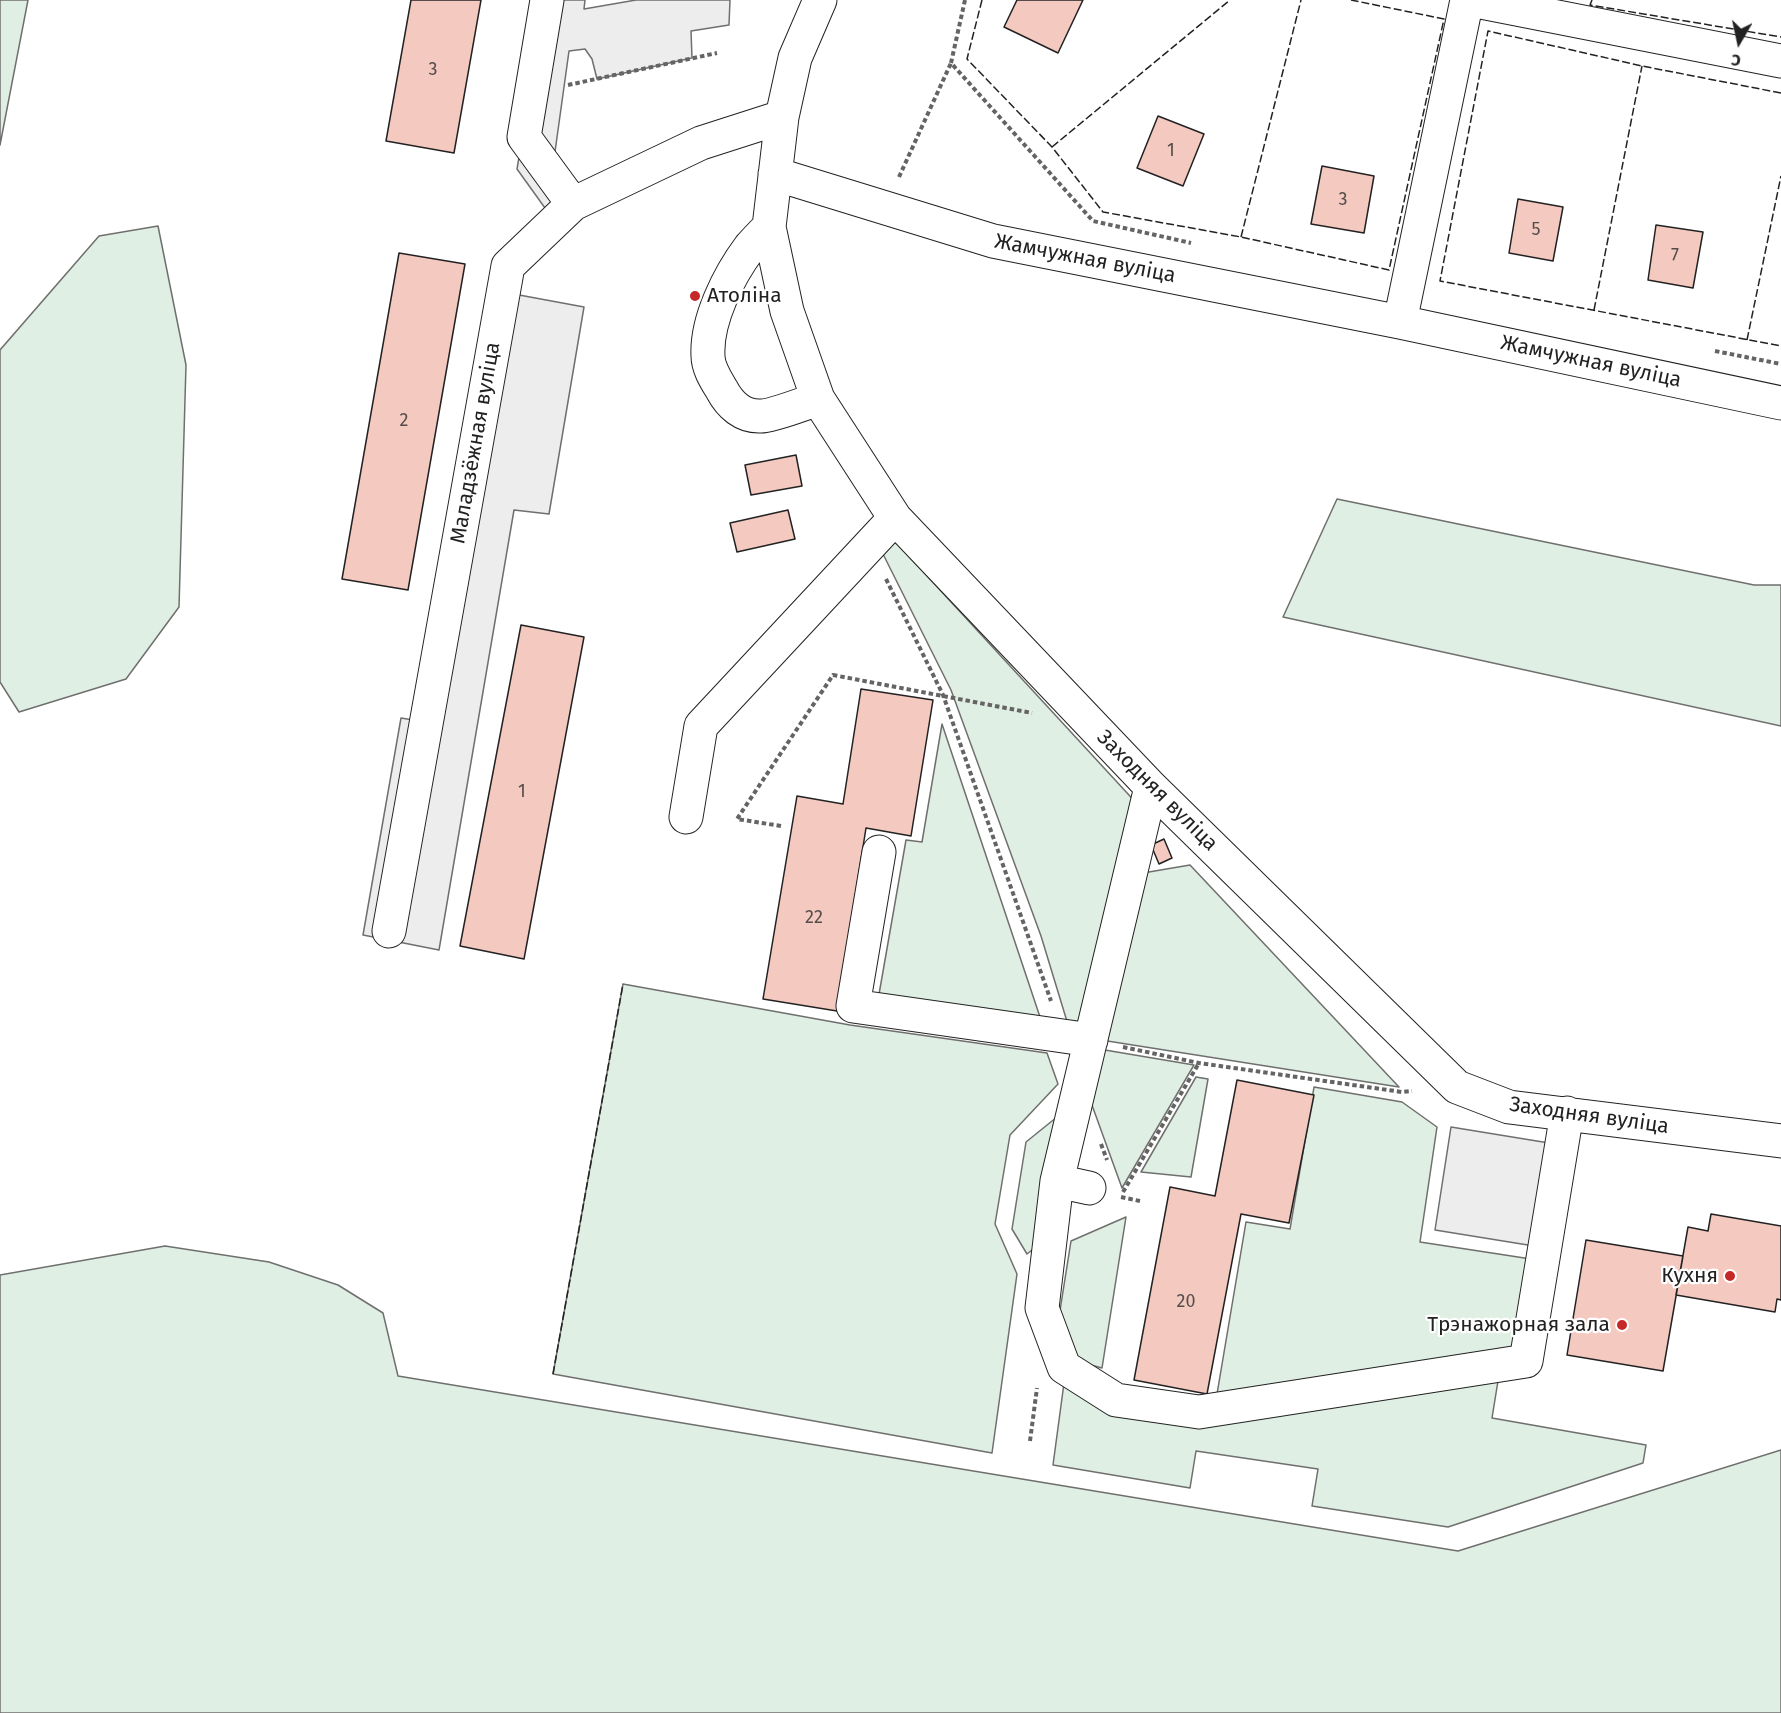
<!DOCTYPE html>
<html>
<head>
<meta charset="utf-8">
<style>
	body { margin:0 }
	#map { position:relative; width:1781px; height:1713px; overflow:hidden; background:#fff; font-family:"Fira Sans",sans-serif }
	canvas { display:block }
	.north { position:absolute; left:1709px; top:12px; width:60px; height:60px; -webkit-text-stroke:4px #fff; paint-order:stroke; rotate:189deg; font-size:16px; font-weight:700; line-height:24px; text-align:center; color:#222 }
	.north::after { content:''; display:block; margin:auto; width:21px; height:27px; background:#222; clip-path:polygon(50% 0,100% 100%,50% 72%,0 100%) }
</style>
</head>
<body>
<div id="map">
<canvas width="1781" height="1713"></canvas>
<div class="north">С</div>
</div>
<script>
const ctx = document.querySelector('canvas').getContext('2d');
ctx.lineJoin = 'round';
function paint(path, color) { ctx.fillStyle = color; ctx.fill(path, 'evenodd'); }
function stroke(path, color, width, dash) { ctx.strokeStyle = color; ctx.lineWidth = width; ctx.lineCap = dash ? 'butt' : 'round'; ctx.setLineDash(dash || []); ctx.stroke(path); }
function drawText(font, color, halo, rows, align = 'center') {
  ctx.font = font + ' "Fira Sans",sans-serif'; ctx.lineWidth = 4.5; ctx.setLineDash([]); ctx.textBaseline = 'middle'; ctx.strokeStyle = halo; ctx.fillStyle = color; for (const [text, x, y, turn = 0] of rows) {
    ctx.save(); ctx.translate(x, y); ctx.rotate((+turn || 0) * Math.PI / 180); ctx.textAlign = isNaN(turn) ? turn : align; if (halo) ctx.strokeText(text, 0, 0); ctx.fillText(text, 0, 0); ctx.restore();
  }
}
const green = new Path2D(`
	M0 0H28L0 145Z
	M158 226 186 365 179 607 126 679 19 712 0 682V350L99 236Z
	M1337 499 1754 585H1781V726L1283 617Z
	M893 539 1140 807 1086 1031 1069 1028 1041 936 951 690 880 548Z
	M942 724 1042 1023 878 1000 906 840 922 842Z
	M1190 865 1399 1087 1101 1040 1143 873Z
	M623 984 850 1025 1047 1053 1058 1084 1010 1135 995 1224 1017 1274 992 1453 553 1374Z
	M1093 1048 1194 1065 1122 1188 1084 1083Z
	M1196 1077 1208 1079 1191 1177 1141 1172Z
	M1314 1087 1402 1102 1437 1127 1420 1242 1531 1259 1516 1354 1216 1400 1246 1222 1290 1229Z
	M1057 1117 1041 1243 1027 1254 1012 1229 1026 1142Z
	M1126 1217 1102 1368 1072 1360 1058 1323 1071 1241Z
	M165 1246 269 1262 338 1285 383 1313 398 1376 1458 1551 1781 1450V1713H0V1275Z
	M1498 1381 1492 1418 1646 1445 1643 1463 1448 1527 1312 1506 1318 1469 1196 1451 1190 1488 1053 1465 1064 1383 1109 1411Z`);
paint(green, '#e0efe3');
stroke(green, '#6f6f6f', 1.5);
const parking = new Path2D(`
	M546 0H585L584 9 636 0H730L729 25 691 31 692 58 597 79 592 59 585 49 569 51 554 159 570 185 545 208 517 169Z
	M503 292 584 307 549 514 514 510 439 950 363 935 401 718 425 722Z
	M1451 1127 1549 1143 1534 1246 1435 1230Z`);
paint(parking, '#ededed');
stroke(parking, '#6f6f6f', 1.5);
const building = new Path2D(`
	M411 0H481L454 153 386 141Z
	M1017 0H1083L1058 53 1004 27Z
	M1158 116 1204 134 1183 186 1137 168Z
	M1322 166 1374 176 1364 233 1311 224Z
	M1518 199 1563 207 1553 261 1509 253Z
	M1656 225 1703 232 1693 288 1648 280Z
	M399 253 465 264 408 590 342 579Z
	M796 455 802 486 751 495 745 465Z
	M788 510 795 539 737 552 730 523Z
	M521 625 584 637 524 959 460 946Z
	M861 689 933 700 911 836 866 828 837 1011 763 999 797 796 843 804Z
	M1164 839 1172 858 1159 864 1151 845Z
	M1237 1080 1314 1095 1289 1223 1241 1214 1207 1394 1134 1380 1170 1187 1215 1196Z
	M1711 1214 1781 1226V1300L1777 1299 1775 1312 1676 1295 1688 1227 1708 1231Z
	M1586 1240 1683 1256 1663 1371 1567 1355Z`);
paint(building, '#f3c9c0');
stroke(building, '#222', 1.5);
const minor = new Path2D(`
	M547 0 524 137 573 204
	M820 0 795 58 782 117 769 227 787 311 818 399 895 518 1151 787 1457 1087 1509 1107 1781 1141
	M1471 0 1781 61
	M775 174 993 241 1400 322 1781 403
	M769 227C763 233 756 240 750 247 729 275 706 320 708 356 708 368 716 380 722 390 730 405 743 417 761 416 773 416 805 403 818 399
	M1400 322 1467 0
	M1151 787 1057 1181 1042 1308 1064 1367 1116 1400 1199 1412 1526 1361 1567 1113
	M686 817 701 726 895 518
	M879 852 853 1006 1091 1040
	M389 931 508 266 573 204 701 143 782 117
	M1057 1181 1089 1188`);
stroke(minor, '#222', 35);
stroke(new Path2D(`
	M965 0 951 63 1093 221 1191 243
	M568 85 717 53
	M899 177 951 63
	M1715 351 1781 364
	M886 579 943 695 1051 1001
	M781 826 737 819 833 675 1032 713
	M1123 1047 1199 1063 1402 1092 1412 1091
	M1101 1144 1107 1160
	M1123 1192 1199 1063
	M1121 1197 1140 1201
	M1030 1441 1037 1388`), '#646464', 4, [4.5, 3]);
stroke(minor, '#fff', 33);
stroke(new Path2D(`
	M982 0 967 59 1052 147 1103 212 1241 237 1389 270 1444 19 1351 0
	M1592 0 1590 5 1781 37
	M1781 93 1642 66 1488 31 1440 281 1781 346
	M1052 147 1230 0
	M1241 237 1301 0
	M1594 310 1642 66
	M1747 340 1781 176
	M553 1374 623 984`), '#222', 1.5, [8, 3]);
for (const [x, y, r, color] of [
	[695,296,6,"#c62828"],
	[1730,1276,6,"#c62828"],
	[1622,1325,6,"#c62828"]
]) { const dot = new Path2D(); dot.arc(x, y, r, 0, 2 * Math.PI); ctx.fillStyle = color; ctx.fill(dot); stroke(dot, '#fff', 2); }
drawText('18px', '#564c4a', null, [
	["3",433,70],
	["1",1171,151],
	["3",1343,200],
	["5",1536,230],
	["7",1675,256],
	["2",404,421],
	["1",522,792],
	["22",814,918],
	["20",1186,1302]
]);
drawText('21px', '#222', '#fff', [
	["Жамчужная вуліца",1085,259,11],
	["Жамчужная вуліца",1591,362,12],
	["Маладзёжная вуліца",476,443,-80],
	["Заходняя вуліца",1157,791,45],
	["Заходняя вуліца",1589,1116,8]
]);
drawText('21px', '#222', '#fff', [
	["Атоліна",707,296,"left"],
	["Кухня",1718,1276],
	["Трэнажорная зала",1610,1325]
], 'right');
</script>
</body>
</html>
